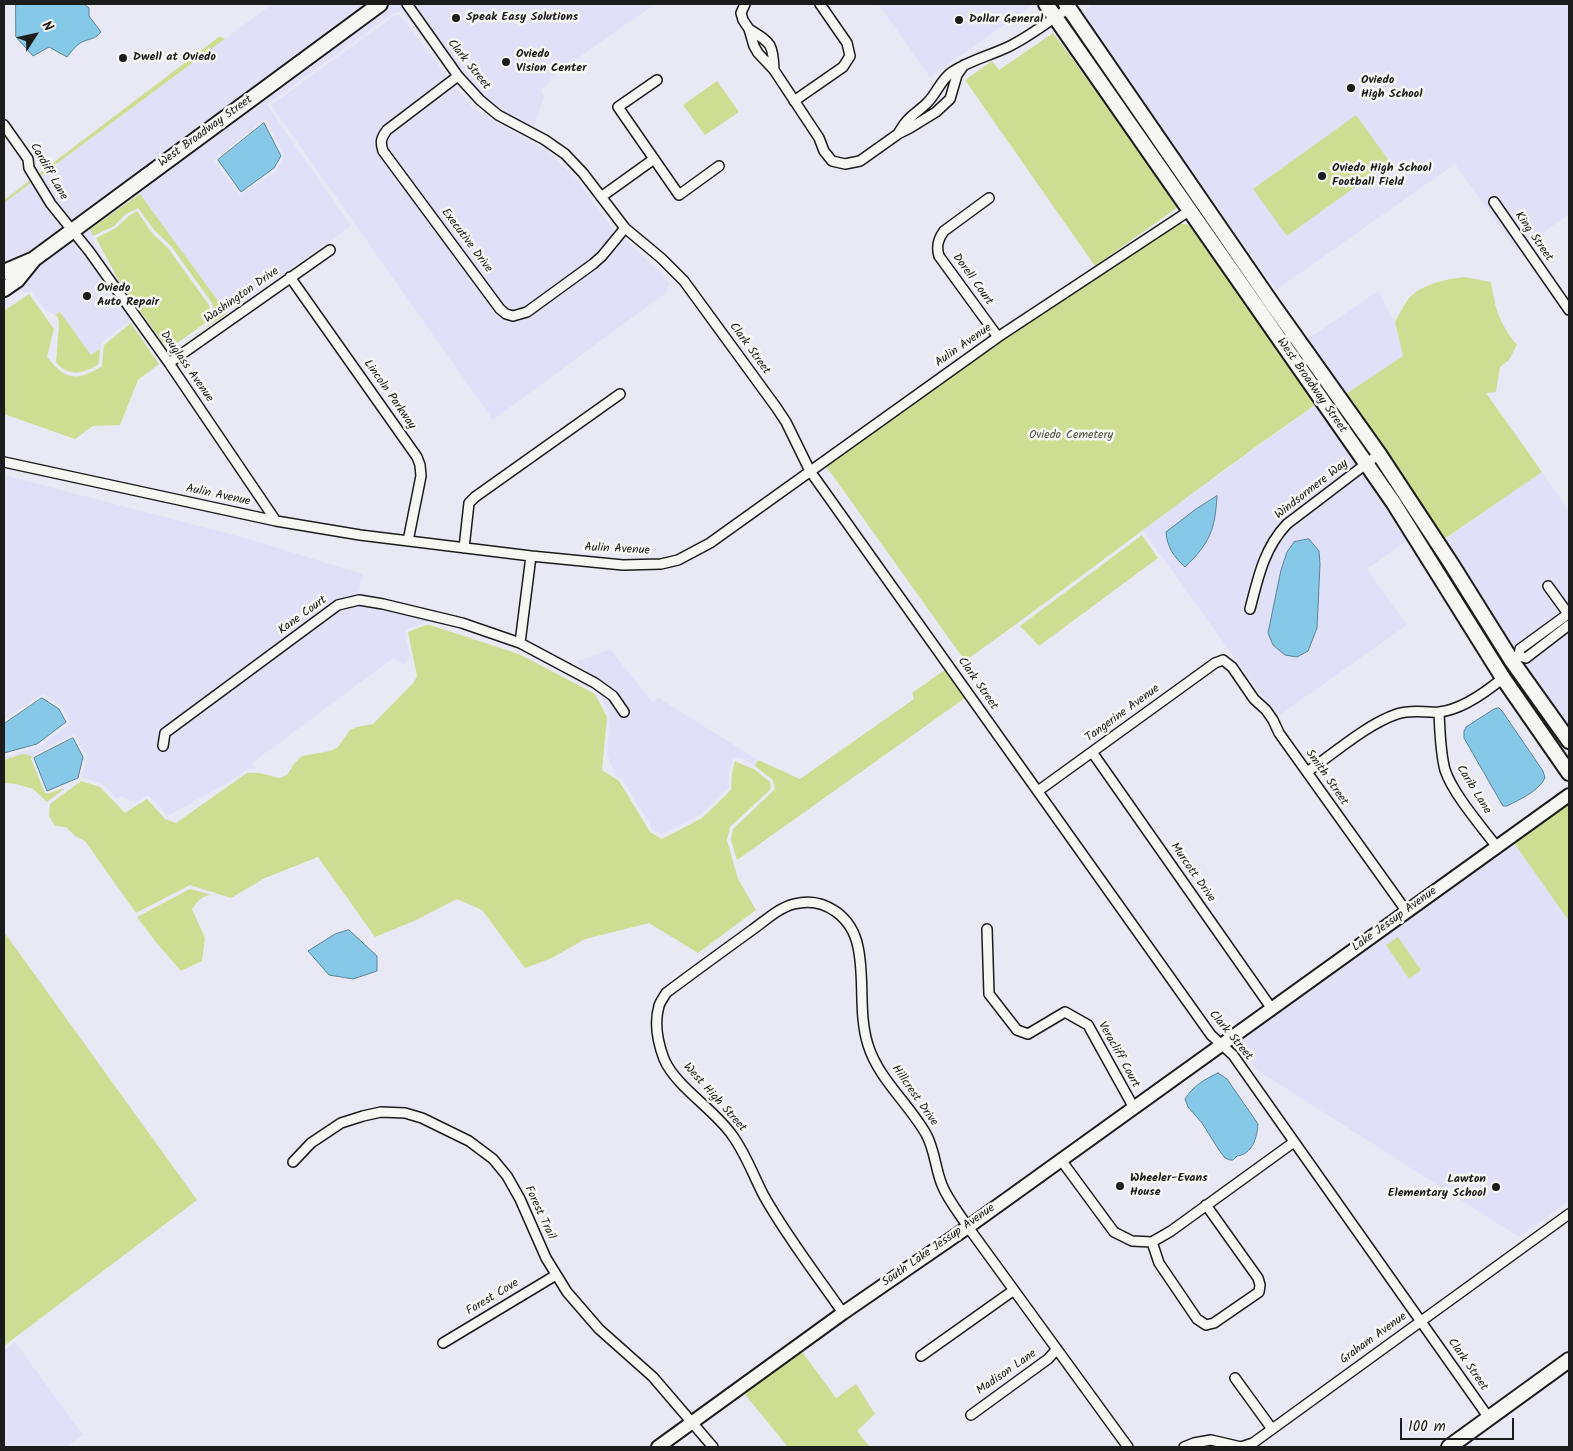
<!DOCTYPE html>
<html>
<head>
<meta charset="utf-8">
<style>
	body { margin:0 }
	#map { position:relative; width:1573px; height:1451px; overflow:hidden; background:#e9e9f6; font-family:Kalam,sans-serif }
	canvas { display:block }
	.frame { position:absolute; inset:0; border:5px solid #1c1c1c; pointer-events:none }
	.north { position:absolute; left:10px; top:10px; width:50px; height:50px; -webkit-text-stroke:4px #f6f6f2; paint-order:stroke; rotate:55deg; font-size:14px; font-weight:700; line-height:20px; text-align:center; color:#1c1c1c }
	.north::after { content:''; display:block; margin:auto; width:18px; height:22px; background:#1c1c1c; clip-path:polygon(50% 0,100% 100%,50% 72%,0 100%) }
	.scale { position:absolute; left:1400px; top:1418px; width:114px; height:22px; box-sizing:border-box; border:2px solid #1c1c1c; border-top:0; padding-left:6px; font-size:15px; line-height:18px; white-space:nowrap; color:#1c1c1c; -webkit-text-stroke:4px #f6f6f2; paint-order:stroke }
</style>
</head>
<body>
<div id="map">
<canvas width="1573" height="1451"></canvas>
<div class="frame"></div>
<div class="north">N</div>
<div class="scale">100 m</div>
</div>
<script>
const ctx = document.querySelector('canvas').getContext('2d');
ctx.lineJoin = 'round';
function paint(path, color) { ctx.fillStyle = color; ctx.fill(path, 'evenodd'); }
function stroke(path, color, width, dash) { ctx.strokeStyle = color; ctx.lineWidth = width; ctx.lineCap = dash ? 'butt' : 'round'; ctx.setLineDash(dash || []); ctx.stroke(path); }
function drawText(font, color, halo, rows, align = 'center') {
  ctx.font = font + ' Kalam,sans-serif'; ctx.lineWidth = 5; ctx.setLineDash([]); ctx.textBaseline = 'middle'; ctx.strokeStyle = halo; ctx.fillStyle = color; for (const [text, x, y, turn = 0] of rows) {
    ctx.save(); ctx.translate(x, y); ctx.rotate((+turn || 0) * Math.PI / 180); ctx.textAlign = isNaN(turn) ? turn : align; if (halo) ctx.strokeText(text, 0, 0); ctx.fillText(text, 0, 0); ctx.restore();
  }
}
paint(new Path2D(`
	M272 4H373L73 225 62 214 56 219 66 230 33 255 4 267V203Z
	M386 4H401L452 76 403 13 399 12 392 14 269 103 267 105 351 226 227 313 140 194 90 229 93 236 92 239 112 275 78 231ZM264 119 267 121 284 156 276 171 240 195 214 160Z
	M412 4H655L551 77 548 84 541 90 544 97 533 129 501 111 483 97 462 74Z
	M878 4H1046L1054 13 1047 18 1038 5 1034 4 930 77Z
	M1092 4H1569V214L1517 251 1455 164 1276 290 1080 13Z
	M400 15 472 108 547 151 579 181 611 227 659 271 669 283 667 292 493 420 271 105 394 16Z
	M71 236 133 320 129 321 102 342 100 349 91 355 60 312 55 315 45 309 32 291 24 293 17 288 35 263Z
	M1378 291 1395 322 1403 356 1334 402 1298 350 1312 336Z
	M1315 405 1408 540 1367 569 1407 625 1277 717 1143 530Z
	M1542 472 1569 511V607L1550 581 1543 585 1562 613 1516 648 1513 655 1435 546Z
	M4 475 245 538 363 574 358 596 338 601 161 733 159 750H167L169 735 340 609 359 604 448 624 443 625 432 622H426L406 630 404 634 410 655 405 665 393 658 252 763 256 769 246 770 229 782 168 816 149 796H147L136 803 121 796 117 799 101 783 82 777 87 757 74 734 32 756 22 754 4 760V757L39 747 68 725 70 722 61 706 43 694 4 720V716L7 714 4 710Z
	M1569 630V733L1521 665Z
	M610 649 652 702 659 698 758 760 755 766 741 758H733L729 772 728 788 700 815 662 835 653 829 622 779 614 773 607 754 610 715 598 692 591 688 592 687 610 699 622 718 630 713 616 693 596 679 577 662Z
	M1514 843 1569 921V1201L1519 1237 1257 1070 1237 1043Z
	M15 1342 83 1435 67 1447H4V1350Z`), '#e0e0f9');
paint(new Path2D(`
	M1053 33 1169 189 1178 207 1095 266 965 80 992 61 999 70Z
	M220 36 222 38H226L4 203V200Z
	M717 81 739 112 705 135 683 105Z
	M1356 115 1390 162 1287 236 1253 189Z
	M140 194 227 313 182 345 213 322 215 318 212 303 171 246 155 231 138 208 126 214 114 226 93 236 90 229Z
	M137 211 152 233 168 248 209 305 211 319 173 346 163 343 119 281 96 238 116 228 129 216Z
	M1175 224H1186L1195 229 1315 405C1197 487 1083 577 965 661L826 466 1004 338Z
	M1464 277 1491 282C1496 311 1498 321 1517 345L1509 360 1500 367 1496 392 1486 393 1542 472 1434 546 1334 402 1403 356 1395 322C1399 315 1402 308 1407 301 1418 285 1446 279 1464 277Z
	M29 294 54 329 47 357C65 380 77 382 102 366L104 345 131 323 159 364 138 380 120 425 93 426 75 439 4 414V311Z
	M60 312 91 355 100 349 99 364C85 373 68 378 56 362L59 324 58 317 55 315Z
	M1142 535 1158 558 1039 646 1020 626Z
	M426 625H430L519 654 595 694 607 717 602 770 619 781 650 832 662 839 702 818 731 790 732 773 735 761 755 770 770 782 771 789 730 827 727 840 738 879 756 910 698 953 649 923 585 939 552 958 525 968 482 910 457 899 414 921 375 937 318 857 265 878 231 898 190 885 136 913 85 841 75 836 66 827 55 826 49 816 50 804 81 781 100 787 125 813 147 799 165 819 176 823 247 773H260L279 778 287 775 294 764 302 756 330 751 338 747 350 730 357 727 373 724 414 682 417 676 408 632Z
	M946 669 965 698 737 860 731 840 733 829 775 789 773 780 755 766 758 760 800 779 914 699 912 693Z
	M22 754 32 756 31 759 45 793C51 795 57 788 64 789L47 802 33 789 16 784 4 783V760Z
	M1569 803V921L1514 843Z
	M190 889 212 895C202 895 197 902 192 909L205 938 202 961 181 971 155 941 137 917Z
	M4 932 197 1200 4 1346Z
	M1398 937 1421 970 1409 979 1386 945Z
	M800 1349 836 1398 856 1384 875 1414 857 1431 870 1447H788L742 1391Z`), '#cdde92');
const water = new Path2D(`
	M16 4H84L89 8V16L101 32C94 40 91 38 82 42 76 45 71 52 67 57L49 47 33 56 16 37Z
	M264 123 281 156 274 168 241 192 218 160Z
	M1217 496C1215 530 1210 543 1185 567 1174 557 1167 547 1166 532L1196 509Z
	M1309 539 1319 551 1320 564 1317 628 1308 651 1297 657 1285 655 1273 645 1268 633 1281 570 1287 552 1294 542Z
	M42 698 59 709 66 722 37 744 4 753V724Z
	M1499 708 1502 711 1543 771 1545 778C1538 792 1520 799 1507 806H1503L1464 738V731L1466 727 1494 709Z
	M73 738 83 757 78 778 47 791 34 758Z
	M349 930 377 956V971L353 979 329 975 308 951 335 934Z
	M1218 1073 1227 1079 1258 1124C1257 1137 1253 1154 1237 1156L1233 1160H1230L1225 1158 1219 1150 1202 1123 1188 1107 1185 1099C1193 1086 1205 1079 1218 1073Z`);
paint(water, '#86c8e7');
stroke(water, '#5c8396', 1);
const street = new Path2D(`
	M407 4 458 76 480 100 498 115 545 140 565 154 583 173 625 228 661 258 684 281 776 407 786 422 810 471 1211 1035 1233 1055 1489 1418
	M745 4 741 13 743 20 749 29 754 46 758 53 774 70 819 138 824 151 832 161 845 164 860 161 898 134 910 128 936 112 950 99 957 75 964 65
	M749 29C771 43 773 43 774 70
	M458 76 387 130C381 138 380 142 383 151L500 309 506 314 513 316 527 312 593 264 602 256 625 228
	M657 80 618 107 679 195 719 166
	M794 101 843 67 850 56 847 43 820 4
	M4 125 28 159 29 168 51 204 89 251 169 363 276 521
	M898 134C908 116 912 117 926 104 937 94 940 80 952 72 970 60 989 56 1008 47 1029 37 1049 21 1069 8
	M601 197 654 159
	M989 198 944 231C938 239 936 246 939 256L998 337
	M1494 202 1569 310
	M290 277 417 457 420 465 421 476 408 541
	M169 363 330 250
	M4 462 276 521 360 535 531 556 623 565 661 564 678 560 710 543 998 337 1189 211
	M464 548 469 503 475 497 620 394
	M1548 586 1569 615
	M1250 609C1258 578 1264 548 1287 524L1379 454
	M520 643 531 556
	M1519 656 1526 658 1569 625
	M1512 661 1519 656 1520 649 1568 614
	M1439 712C1440 731 1440 751 1445 770 1453 794 1481 826 1497 847
	M163 746 165 733 338 605 359 600 383 604 462 623 520 643 595 683 613 696 624 712
	M1092 752 1272 1009
	M1307 772C1333 754 1367 724 1397 714 1413 709 1424 713 1439 712 1461 710 1486 692 1503 678
	M1038 791 1215 663 1223 660 1232 667 1254 699 1266 710 1273 720 1279 733 1407 912
	M987 929 989 994 1017 1030 1028 1034 1065 1012 1088 1025 1134 1108
	M1061 1160 1114 1232 1132 1241 1152 1242 1171 1231 1294 1142
	M293 1162 311 1143 341 1123 363 1116 381 1112 405 1113 422 1118 469 1141 493 1159 507 1176 520 1199 546 1258 567 1292 599 1329 653 1377 713 1447
	M1152 1242 1159 1263 1197 1319 1206 1325 1214 1323 1259 1292 1260 1285 1258 1278 1206 1205
	M843 1313C816 1274 787 1237 764 1196 753 1175 746 1154 732 1135 714 1109 676 1087 664 1059 658 1043 654 1023 659 1006 660 1002 664 997 666 993 694 972 723 951 752 930 765 921 778 908 794 904 825 896 852 917 858 947 865 979 858 1013 868 1045 878 1078 909 1104 926 1134 935 1150 935 1168 942 1185 948 1200 959 1213 968 1227L1128 1447
	M443 1343 556 1275
	M921 1356 1014 1290
	M1235 1378 1272 1429
	M971 1415 1048 1359 1057 1349
	M1184 1447 1194 1443 1211 1440 1241 1447 1253 1443 1569 1214`);
const secondary = new Path2D(`
	M658 1447 843 1313 968 1227 1569 795`);
const primary = new Path2D(`
	M1046 4 1393 502 1503 678 1569 773
	M1066 4 1273 305 1379 454 1452 565 1512 661 1569 741
	M4 272 32 260
	M4 289 17 280 34 259 380 4
	M1449 1447 1569 1360`);
stroke(street, '#1c1c1c', 12);
stroke(secondary, '#1c1c1c', 16);
stroke(primary, '#1c1c1c', 18);
stroke(street, '#f6f6f2', 9);
stroke(secondary, '#f6f6f2', 12);
stroke(primary, '#f6f6f2', 14);
for (const [x, y, r, color] of [
	[456,18,5,"#1c1c1c"],
	[959,20,5,"#1c1c1c"],
	[123,58,5,"#1c1c1c"],
	[506,62,5,"#1c1c1c"],
	[1351,88,5,"#1c1c1c"],
	[1322,176,5,"#1c1c1c"],
	[87,296,5,"#1c1c1c"],
	[1120,1186,5,"#1c1c1c"],
	[1496,1187,5,"#1c1c1c"]
]) { const dot = new Path2D(); dot.arc(x, y, r, 0, 2 * Math.PI); ctx.fillStyle = color; ctx.fill(dot); stroke(dot, '#f6f6f2', 2); }
drawText('bold 12px', '#1c1c1c', '#f6f6f2', [
	["Speak Easy Solutions",466,18],
	["Dollar General",969,20],
	["Oviedo",516,55],
	["Vision Center",516,69],
	["Dwell at Oviedo",133,58],
	["Oviedo",1361,81],
	["High School",1361,95],
	["Oviedo High School",1332,169],
	["Football Field",1332,183],
	["Oviedo",97,289],
	["Auto Repair",97,303],
	["Wheeler-Evans",1130,1179],
	["House",1130,1193],
	["Lawton",1486,1180,"right"],
	["Elementary School",1486,1194,"right"]
], 'left');
drawText('12px', '#1c1c1c', '#f6f6f2', [
	["Clark Street",468,65,51],
	["West Broadway Street",206,132,-36],
	["Cardiff Lane",48,172,60],
	["King Street",1533,237,55],
	["Executive Drive",466,241,53],
	["Dorell Court",972,280,54],
	["Washington Drive",242,296,-35],
	["Aulin Avenue",964,346,-35],
	["Clark Street",749,349,54],
	["Douglass Avenue",186,367,55],
	["West Broadway Street",1311,386,55],
	["Lincoln Parkway",389,395,55],
	["Windsormere Way",1312,490,-38],
	["Aulin Avenue",218,496,12],
	["Aulin Avenue",617,550,3],
	["Kane Court",303,616,-36],
	["Clark Street",977,684,55],
	["Tangerine Avenue",1123,714,-36],
	["Smith Street",1326,778,55],
	["Carib Lane",1473,790,58],
	["Murcott Drive",1192,873,55],
	["Lake Jessup Avenue",1395,920,-36],
	["Clark Street",1230,1036,50],
	["Veracliff Court",1118,1055,61],
	["Hillcrest Drive",914,1096,55],
	["West High Street",714,1098,48],
	["Forest Trail",539,1213,65],
	["South Lake Jessup Avenue",939,1246,-35],
	["Forest Cove",493,1298,-31],
	["Graham Avenue",1374,1339,-36],
	["Clark Street",1467,1365,55],
	["Madison Lane",1007,1373,-35]
]);
drawText('12px', '#51563f', '#f6f6f2', [
	["Oviedo Cemetery",1071,436]
]);
</script>
</body>
</html>
